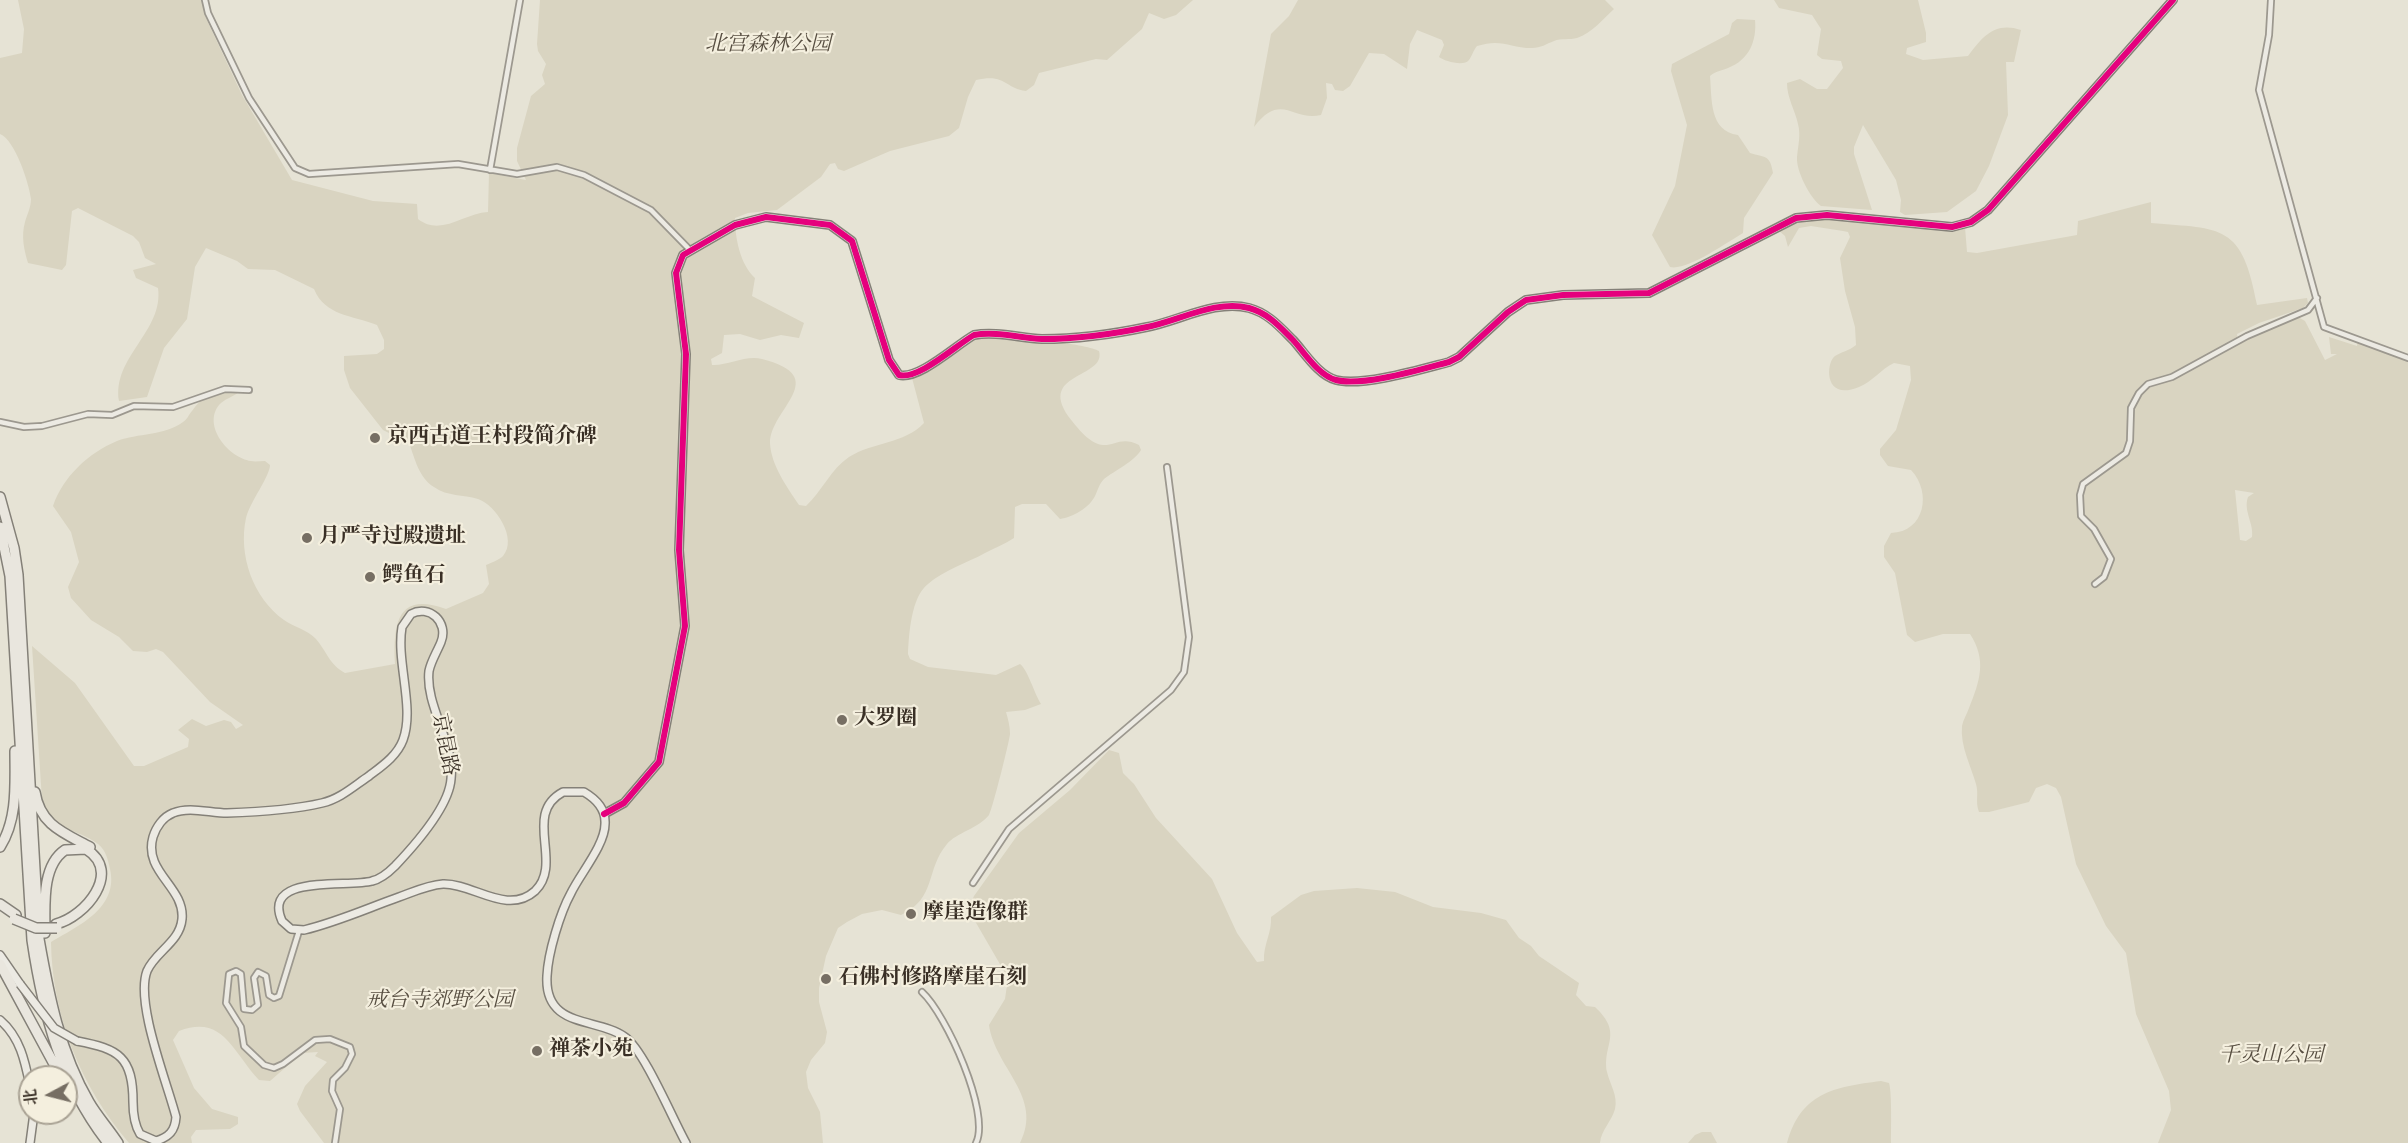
<!DOCTYPE html>
<html>
<head>
<meta charset="utf-8">
<style>
	body { margin:0 }
	#map { position:relative; width:2408px; height:1143px; overflow:hidden; background:#e6e3d5; font-family:Vollkorn,"Noto Serif SC",serif }
	canvas { display:block }
	.north { position:absolute; left:18px; top:1065px; width:60px; height:60px; box-sizing:border-box; background:#f4efde; border:2px solid #a9a294; border-radius:50%; rotate:263deg; font-size:16px; font-weight:700; line-height:24px; text-align:center; color:#392f25 }
	.north::after { content:''; display:block; margin:auto; width:21px; height:27px; background:#766e63; clip-path:polygon(50% 0,100% 100%,50% 72%,0 100%) }
</style>
</head>
<body>
<div id="map">
<canvas width="2408" height="1143"></canvas>
<div class="north">北</div>
</div>
<script>
const ctx = document.querySelector('canvas').getContext('2d');
ctx.lineJoin = 'round';
function paint(path, color) { ctx.fillStyle = color; ctx.fill(path, 'evenodd'); }
function stroke(path, color, width, dash) { ctx.strokeStyle = color; ctx.lineWidth = width; ctx.lineCap = dash ? 'butt' : 'round'; ctx.setLineDash(dash || []); ctx.stroke(path); }
function drawText(font, color, halo, rows, align = 'center') {
  ctx.font = font + ' Vollkorn,"Noto Serif SC",serif'; ctx.lineWidth = 4.5; ctx.setLineDash([]); ctx.textBaseline = 'middle'; ctx.strokeStyle = halo; ctx.fillStyle = color; for (const [text, x, y, turn = 0] of rows) {
    ctx.save(); ctx.translate(x, y); ctx.rotate((+turn || 0) * Math.PI / 180); ctx.textAlign = isNaN(turn) ? turn : align; if (halo) ctx.strokeText(text, 0, 0); ctx.fillText(text, 0, 0); ctx.restore();
  }
}
paint(new Path2D(`
	M18 0H202L205 16 242 95 292 180 373 201 417 204 418 219C441 237 464 213 488 212L489 173 526 180 517 161V148L531 96 545 84 542 75 546 64 538 51 537 44 540 0H1193L1176 15 1164 19 1149 13 1142 29 1107 60 1096 59 1039 73 1034 85 1026 91C1004 88 1006 73 976 80L968 97 959 128 949 136 890 151 844 171 838 169 835 163 830 164 821 177 777 210 748 213 735 218C735 238 740 264 755 278L752 296 804 323 799 338 781 335 760 340 740 334 724 335 722 353 711 359 712 365C728 366 745 355 762 359 833 377 770 409 770 443 771 465 787 487 799 505L806 506C822 491 831 469 849 457 873 442 904 444 924 423L912 378C933 365 956 345 980 337 993 332 1087 344 1099 351 1107 379 1033 372 1072 421 1108 467 1111 430 1139 445L1141 450C1135 461 1114 471 1104 479 1099 484 1098 490 1095 496 1089 508 1073 517 1060 519L1046 504H1022L1015 507 1014 538C1005 544 994 548 985 553 967 563 944 570 928 584 911 597 909 634 908 654L910 659 928 667 988 674 996 675 1020 664C1028 670 1034 693 1041 704L1025 710 1006 712C1008 719 1010 726 1010 734 1009 743 992 811 989 815 979 828 956 833 947 844 925 870 937 898 901 915L882 910 862 914 847 922 838 928 826 956 819 988V1002L827 1032 825 1043 811 1060 806 1072 808 1088 820 1112 823 1143H324L300 1111 297 1104 305 1086 327 1062 315 1056 318 1052 302 1053 270 1081 259 1080C232 1051 223 1014 179 1031L173 1040 194 1088 212 1109 238 1117V1124L230 1129 196 1130 191 1137 192 1143H129C81 1087 52 1016 51 942 78 926 119 908 110 869 108 860 106 850 98 844 75 827 54 833 42 800L32 646 75 683 134 766H144L188 747 189 739 178 730 192 719 206 726 224 720 231 722 236 729 243 725 210 702 163 652 156 649 147 652 133 651 119 637 91 620 71 598 68 587 79 562 71 532 53 506C63 477 88 453 117 441 138 433 164 436 183 422 187 420 189 414 192 411 203 396 218 382 238 387L239 392C233 397 224 399 219 405 202 426 229 458 251 461 255 462 260 461 265 461L270 465C270 476 250 502 246 518 238 555 253 598 284 620 294 627 308 630 316 639 327 652 329 664 345 673L395 664C393 624 397 591 446 609L483 593 489 584 486 565C491 563 499 560 503 556 518 539 496 505 478 499 463 494 448 497 434 487 419 478 415 459 409 443L383 430 350 388 344 370V356L377 354 384 349V340L377 325C352 315 325 316 314 289L275 270 248 269 237 261 206 248 195 267 187 319 164 348 147 397 119 401C112 357 164 331 158 288L136 278 133 270 156 264 145 258 139 242 133 236 78 208 72 211 66 265 62 270 28 263C24 250 21 236 25 222 27 215 31 207 31 199 29 183 15 140 0 134V58L22 53 24 29Z
	M1298 0H1605L1614 9C1603 19 1592 33 1577 38 1570 40 1561 38 1554 41 1546 44 1541 48 1532 48 1509 48 1502 38 1477 46 1473 51 1472 56 1469 60 1464 67 1444 61 1439 57L1444 45 1442 40 1417 30 1410 44 1407 69 1384 54 1369 53 1350 86 1343 91 1335 90 1332 84 1326 83 1327 98 1321 115C1293 122 1281 91 1254 127L1271 34 1289 16Z
	M1774 0H1918L1926 33V42L1907 48 1906 54 1923 60 1968 56C1982 37 1995 21 2021 30L2014 62H2006L2008 115 1989 166 1976 191 1947 212 1905 215 1900 212 1901 200 1896 180 1863 125 1854 147V154L1872 210 1821 206C1810 198 1796 171 1797 157 1798 145 1801 136 1798 124 1795 110 1787 98 1787 83L1800 79 1817 89H1827L1843 68 1841 61 1822 59 1817 55 1821 29 1812 15 1779 8Z
	M1737 19 1755 20C1757 41 1749 60 1728 68 1721 71 1716 71 1710 76 1712 99 1709 131 1738 135L1750 153C1765 158 1770 154 1773 173L1744 218 1743 233C1726 243 1687 271 1670 267L1652 235 1675 186 1687 125 1671 71 1672 64 1729 34 1732 23Z
	M2151 202V223C2223 229 2242 224 2257 305L2307 298 2308 303 2303 308 2259 323 2237 334 2238 343 2298 317 2305 321 2325 360 2337 354H2331L2329 337 2357 346 2358 339 2408 356V1143H2158L2171 1110 2169 1091 2136 1014 2126 953 2106 926 2076 864 2061 797 2056 788 2047 784 2036 788 2029 802 1989 812H1979C1975 802 1979 794 1976 784 1971 766 1960 746 1962 726 1963 720 1967 714 1969 708 1980 681 1987 660 1970 634H1943L1915 642 1907 635 1895 573 1884 557V546L1891 533C1925 532 1932 492 1911 470L1888 466 1880 455V449L1896 430 1911 380 1910 366 1894 363C1881 369 1872 382 1859 387 1823 402 1826 362 1835 356 1841 352 1849 351 1856 345L1855 327 1845 291 1840 258 1850 237 1848 232 1843 231 1811 226 1799 228 1788 247 1785 236 1778 230 1797 219 1824 216 1920 228 1965 227 1967 252 1977 253 2077 235 2078 221ZM2235 490 2254 493 2248 497C2243 511 2254 523 2252 537L2246 541 2240 540Z
	M1109 750 1119 753 1123 773 1134 784 1156 818 1212 879 1237 933 1257 962 1264 961C1263 945 1272 933 1271 917L1301 895 1314 891 1357 888 1395 892 1433 907 1481 913 1506 920 1519 938 1531 946 1539 956 1579 983 1576 995 1586 1006 1595 1007C1624 1034 1602 1044 1607 1072 1610 1085 1618 1095 1615 1109 1612 1121 1601 1130 1600 1143H1020C1044 1097 995 1068 989 1025L1005 999 1008 978 968 909 974 896 1019 833 1070 790Z
	M1881 1081 1889 1083C1892 1092 1891 1130 1891 1143H1787C1801 1093 1833 1087 1881 1081Z
	M1702 1132H1711L1717 1143H1688L1695 1135Z`), '#d9d4c1');
const street = new Path2D(`
	M205 0 208 13 249 98 295 168 309 174 458 164 517 174 557 167 584 175 651 210 690 250
	M2271 0 2269 35 2259 90 2324 327 2408 358
	M490 170 520 0
	M0 422 24 427 42 426 88 414 112 415 134 406 173 407 225 389 249 390
	M2095 584 2104 577 2111 559 2094 529 2081 516 2080 495 2083 484 2126 453 2130 441 2131 408 2139 393 2148 384 2172 377 2247 336 2308 310 2317 298
	M973 883 1009 829 1171 690 1184 672 1189 637 1167 467
	M299 931 279 996 274 998 269 995 266 976 258 972 254 978 258 1005 252 1010 244 1009 241 974 236 971 229 974 226 1003 241 1027 244 1046 264 1065 274 1068 283 1064 315 1040 330 1039 350 1047 352 1054 345 1068 333 1080 332 1091 340 1109 335 1143
	M922 992C946 1014 991 1113 976 1143`);
const secondary = new Path2D(`
	M604 814 624 803 659 762 685 626 679 550 686 354 676 273 683 255 735 225 766 217 830 225 852 241 889 360 899 375C919 380 956 345 974 335 996 331 1020 338 1042 339 1076 339 1114 334 1147 327 1179 321 1216 299 1249 308 1268 313 1280 327 1293 340 1305 353 1318 375 1336 380 1362 387 1422 369 1449 362L1459 357 1508 312 1526 300 1563 295 1649 293 1796 218 1827 215 1952 227 1971 222 1988 210 2173 0
	M0 955 20 984
	M0 1020C20 1037 25 1061 30 1086
	M77 1041C119 1049 133 1057 133 1102 133 1114 134 1124 140 1134L156 1141C169 1137 175 1131 176 1117 167 1082 135 1003 147 971 155 952 180 942 182 919 185 887 143 872 153 837 156 827 163 817 173 813 189 806 210 813 227 813 257 812 292 810 322 803 340 799 354 786 369 776 382 766 397 756 403 740 415 708 396 662 402 627L411 614C429 604 449 622 441 642 437 652 431 661 429 671 425 706 455 743 451 779 449 807 414 846 395 866 388 873 381 879 372 881 348 888 261 873 282 921L291 929 304 930C337 922 368 908 399 897 413 892 428 885 443 884 473 883 507 916 535 891 564 863 522 814 563 792H584C596 799 606 809 605 824 605 845 580 874 571 893 560 913 548 953 547 976 544 1029 597 1017 625 1037 644 1050 673 1120 686 1143
	M30 1143 34 1113`);
const highway = new Path2D(`
	M0 497 14 548 18 575 39 939C49 996 60 1052 89 1102 97 1116 109 1129 118 1143
	M0 527 10 576 32 940C43 1014 61 1083 108 1143
	M35 792C40 825 64 833 90 847
	M0 847C18 819 15 783 15 751
	M0 904 16 915
	M45 933C45 907 41 866 65 850L86 849C123 872 85 917 56 924
	M0 964 61 1077`);
stroke(street, '#9c988f', 8);
stroke(secondary, '#848078', 10);
stroke(highway, '#848078', 12);
stroke(street, '#eceae3', 4.5);
stroke(secondary, '#eceae3', 7);
stroke(highway, '#e9e6de', 9);
const secondaryBridge = new Path2D(`
	M20 984 54 1028 77 1041`);
const highwayBridge = new Path2D(`
	M14 919 36 928H57`);
stroke(secondaryBridge, '#848078', 10, []);
stroke(highwayBridge, '#848078', 12, []);
stroke(secondaryBridge, '#eceae3', 7);
stroke(highwayBridge, '#e9e6de', 9);
stroke(new Path2D(`
	M604 814 624 803 659 762 685 626 679 550 686 354 676 273 683 255 735 225 766 217 830 225 852 241 889 360 899 375C919 380 956 345 974 335 996 331 1020 338 1042 339 1076 339 1114 334 1147 327 1179 321 1216 299 1249 308 1268 313 1280 327 1293 340 1305 353 1318 375 1336 380 1362 387 1422 369 1449 362L1459 357 1508 312 1526 300 1563 295 1649 293 1796 218 1827 215 1952 227 1971 222 1988 210 2173 0`), '#e5007d', 6);
for (const [x, y, r, color] of [
	[375,438,6,"#766e63"],
	[307,538,6,"#766e63"],
	[370,577,6,"#766e63"],
	[842,720,6,"#766e63"],
	[911,914,6,"#766e63"],
	[826,979,6,"#766e63"],
	[537,1051,6,"#766e63"]
]) { const dot = new Path2D(); dot.arc(x, y, r, 0, 2 * Math.PI); ctx.fillStyle = color; ctx.fill(dot); stroke(dot, '#f4efde', 2); }
drawText('italic 21px', '#574e41', '#f4efde', [
	["北宫森林公园",768,46],
	["戒台寺郊野公园",440,1002],
	["千灵山公园",2271,1057]
]);
drawText('bold 21px', '#392f25', '#f4efde', [
	["京西古道王村段简介碑",387,438],
	["月严寺过殿遗址",319,538],
	["鳄鱼石",382,577],
	["大罗圈",854,720],
	["摩崖造像群",923,914],
	["石佛村修路摩崖石刻",838,979],
	["禅茶小苑",549,1051]
], 'left');
drawText('21px', '#392f25', '#f4efde', [
	["京昆路",443,745,79]
]);
</script>
</body>
</html>
